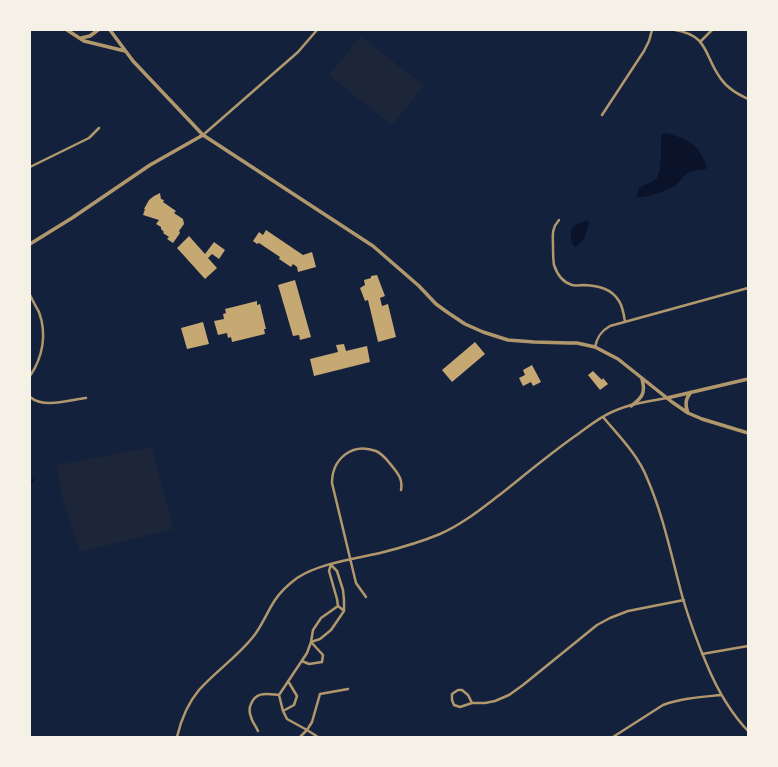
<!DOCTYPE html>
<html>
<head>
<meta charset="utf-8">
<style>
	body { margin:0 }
	#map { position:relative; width:778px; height:767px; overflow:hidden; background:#14213d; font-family:"Fira Sans",sans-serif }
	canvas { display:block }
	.frame { position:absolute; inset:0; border:31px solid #f6f1e7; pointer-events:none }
</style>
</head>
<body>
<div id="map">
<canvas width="778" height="767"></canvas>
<div class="frame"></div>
</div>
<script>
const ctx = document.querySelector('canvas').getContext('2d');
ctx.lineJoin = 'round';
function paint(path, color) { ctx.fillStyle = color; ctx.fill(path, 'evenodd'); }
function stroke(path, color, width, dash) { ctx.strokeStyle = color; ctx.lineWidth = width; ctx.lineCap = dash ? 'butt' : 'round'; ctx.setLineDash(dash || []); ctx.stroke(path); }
paint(new Path2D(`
	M361 36 424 86 392 125 329 75Z
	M152 447 173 529 80 552 62 496 57 465Z`), '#1d2539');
paint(new Path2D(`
	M667 133C684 139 696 141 704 160 706 163 707 165 706 169 700 170 693 170 688 173 683 176 681 181 676 185 669 190 645 199 637 197V194L639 188C644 185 651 183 656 179 662 172 661 147 661 138L662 134Z
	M586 220 588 221 589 223 584 240 575 247C572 244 572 242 571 238 570 225 575 225 586 220Z`), '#0b132b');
stroke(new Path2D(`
	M30 484 34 479`), '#0b132b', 1.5);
paint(new Path2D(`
	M160 193 161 199 164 200 163 202 176 211 174 213 183 219 184 224 179 231 180 233 173 243 167 239 169 237 163 233 164 232 161 229V227L156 224 159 220 143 215 145 209H144L149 200 154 196Z
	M266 230 303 255 312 252 316 267 298 272 297 267 293 264 291 267 279 259 280 257 259 243 257 244 253 241 259 232 263 235Z
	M189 236 205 254 214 242 225 250 219 259 212 254 208 258 217 268 205 279 177 248Z
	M377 275 385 296 380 298 382 306 388 304 396 337 378 342 368 300 365 301 360 288 365 285 364 280 371 278V276Z
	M295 280 311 337 300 340 299 335 293 336 278 285Z
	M257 301V305L260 304 266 329H264L265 334 232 342 231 337 228 338 227 333 218 335 214 321 224 319 223 314 226 313 225 309Z
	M203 322 209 344 187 349 181 328Z
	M475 342 485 354 452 382 442 370Z
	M344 344 346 351 367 346 370 362 314 376 310 359 338 352 336 345Z
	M532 365 541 382 533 386 531 382 523 386 519 378 525 375 523 370Z
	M593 371 602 380 603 378 608 384 600 390 588 375Z`), '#c6a872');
stroke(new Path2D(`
	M675 30C710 36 703 55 721 79 728 89 738 94 748 99
	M700 42 712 30
	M602 115 644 51 649 41 652 30
	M203 135 298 52 317 30
	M30 167 89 138 99 128
	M559 220C551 229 553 236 553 246 553 252 553 259 554 265 557 274 562 282 572 285 575 286 580 285 584 285 598 286 611 288 619 301 623 307 624 315 625 322
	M30 295C33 301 36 307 39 312 47 334 43 357 30 376
	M595 347C597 337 601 331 610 326L748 288
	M30 397C44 409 69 400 86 398
	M603 417C618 435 638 455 647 478 664 517 672 559 683 599 690 622 698 644 707 665 717 689 730 712 748 731
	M331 564 329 571 337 599 338 606 343 610
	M366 597 356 583 332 483C332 459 352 442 376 451 383 454 387 460 392 466 398 474 403 479 401 490
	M311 642 320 639 331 630 344 611V600L343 590 337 571 331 565
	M702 654 748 646
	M302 661 309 664 322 662 323 655 311 642
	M472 703 468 695 462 690H458L452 694V700L454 705 460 707 472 703H485L495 701 509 695 523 685 597 625 610 618 628 611 684 600
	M283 711 294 705 297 696 288 681
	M258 731C256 726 252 722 251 717 249 712 249 708 251 704 256 691 267 694 279 695
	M177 737C181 720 188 703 199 690 216 671 237 657 253 637 262 626 267 612 275 600 281 591 289 584 297 578 320 563 354 559 380 553 400 548 421 542 440 534 463 524 482 508 502 493 527 473 552 452 578 434 589 426 600 417 612 412 629 404 649 401 667 398
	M300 737 307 730 287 719 283 711 279 695 307 653 311 642 313 630 321 618 338 606
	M318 737 307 730 312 722 320 694 348 689
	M613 737 663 705C682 698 702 697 721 695`), '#b1986c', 2.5);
stroke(new Path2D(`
	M67 30 84 41 125 51
	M110 30 133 61 203 135 373 246 419 286 436 304 447 312 465 324 483 332 508 340 534 342 569 343H577L595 347 618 359 672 402 688 413 702 419 748 433
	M81 38 90 36 98 30
	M30 244 72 218 150 165 203 135
	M667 398 748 379
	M631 406C642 398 646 393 642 379
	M688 413C685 405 685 399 691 392`), '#b1986c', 3.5);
</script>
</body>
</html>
